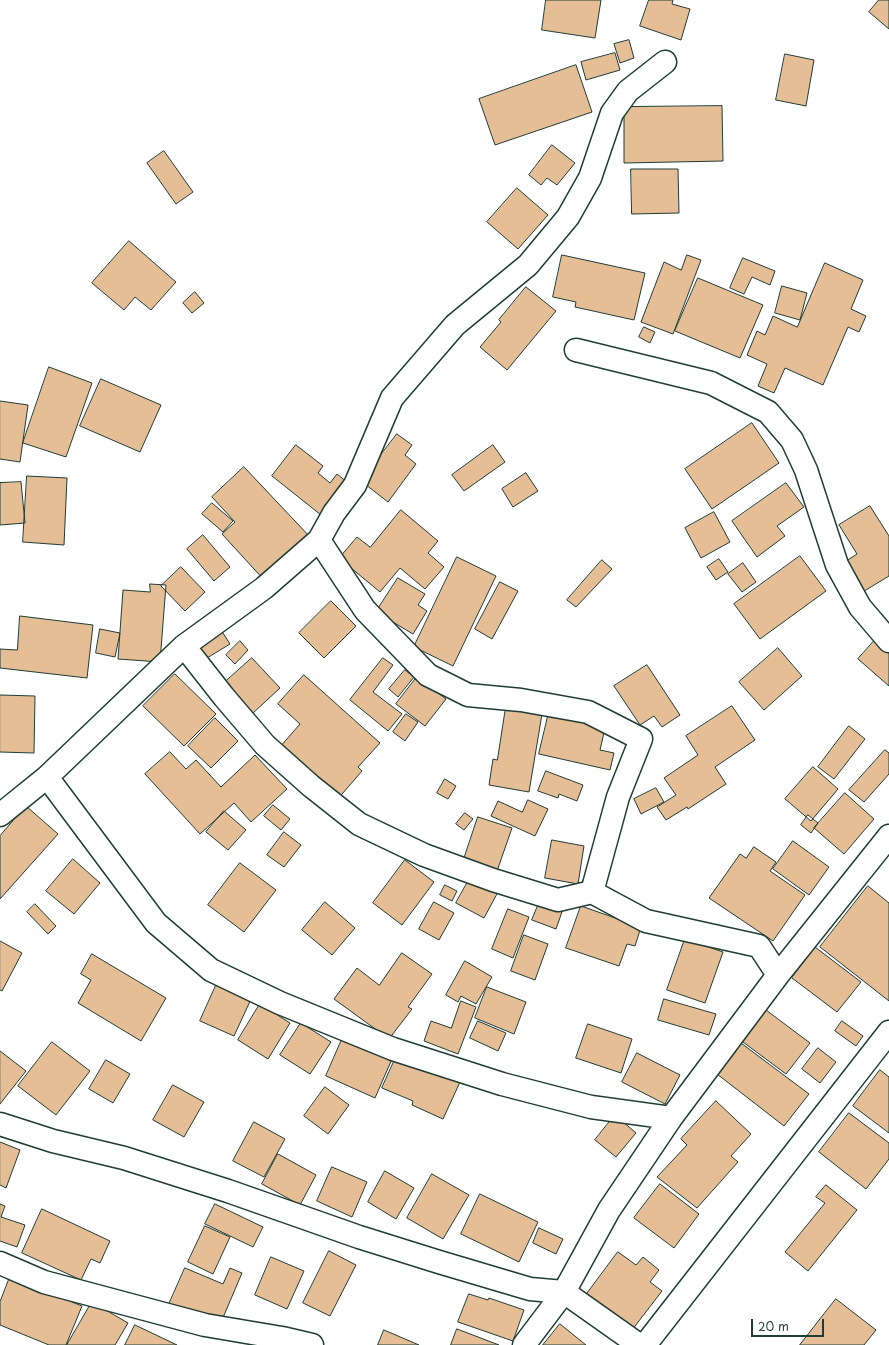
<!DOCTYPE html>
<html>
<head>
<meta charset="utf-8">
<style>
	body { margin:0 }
	#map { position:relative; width:889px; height:1345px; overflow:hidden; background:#fff; font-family:"Playpen Sans",sans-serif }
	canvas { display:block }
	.scale { position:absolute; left:751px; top:1319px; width:73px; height:18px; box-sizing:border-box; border:2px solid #1f3d34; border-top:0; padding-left:5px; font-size:12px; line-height:14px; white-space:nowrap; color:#1f3d34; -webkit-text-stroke:3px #fff; paint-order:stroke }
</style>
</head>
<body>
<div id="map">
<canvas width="889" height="1345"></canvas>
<div class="scale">20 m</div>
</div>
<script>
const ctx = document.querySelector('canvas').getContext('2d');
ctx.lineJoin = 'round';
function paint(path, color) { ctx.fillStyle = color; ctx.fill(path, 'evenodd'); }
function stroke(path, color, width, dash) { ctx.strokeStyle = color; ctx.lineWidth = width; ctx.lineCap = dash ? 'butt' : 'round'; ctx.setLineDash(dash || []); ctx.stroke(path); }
const building = new Path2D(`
	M546 0H601L595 38 542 30Z
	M649 0H673L672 4 690 9 681 40 640 26Z
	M879 0H889V29L869 12Z
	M629 40 634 58 620 63 614 44Z
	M615 53 620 70 586 80 581 62Z
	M785 54 814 60 806 106 776 100Z
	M576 65 592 112 495 145 479 99Z
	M722 106 723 161 624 163V107Z
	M552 145 575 163 557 185 547 178 541 185 529 175Z
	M164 151 193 192 176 204 147 163Z
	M631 169H678L679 213 632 214Z
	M517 188 548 215 518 249 487 222Z
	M129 241 176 282 151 310 135 297 124 310 92 283Z
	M562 255 645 273 634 320 575 307 576 302 553 297Z
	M687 255 701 260 673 334 641 322 664 262 681 270Z
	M743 258 775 271 770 285 752 277 744 294 730 288Z
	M825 263 863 280 851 309 866 316 859 332 848 327 823 385 785 368 774 393 758 386 767 364 747 355 757 331 765 335 773 316 797 327Z
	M698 278 763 305 740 358 675 331Z
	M782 286 807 293 800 320 775 313Z
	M526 287 556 311 507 370 480 347 501 322 499 320Z
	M195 292 204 303 192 313 183 303Z
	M644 327 655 332 650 343 639 337Z
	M49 367 92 383 66 457 23 443Z
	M101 379 161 405 140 452 80 426Z
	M0 401 28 405 20 462 0 459Z
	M752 423 779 463 712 509 685 469Z
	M397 434 412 445 405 455 416 464 388 502 361 481Z
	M296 445 323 466 318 473 330 483 337 474 347 482 321 515 272 476Z
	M493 445 505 462 464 491 452 475Z
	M244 467 311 538 265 581 222 534 235 522 212 497Z
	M526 473 538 491 513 507 502 489Z
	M27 476 67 478 64 545 23 542Z
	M21 482 25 523 0 525V483Z
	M786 483 804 507 777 526 785 536 757 557 732 521Z
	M212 503 233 521 223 532 202 514Z
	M870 506 889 536V576L861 593 843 563 857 554 839 525Z
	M401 510 438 541 428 553 444 567 425 589 400 568 380 592 339 558 357 537 370 547Z
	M714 512 730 542 701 558 685 528Z
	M203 535 230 567 214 581 187 549Z
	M800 556 826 591 760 639 734 604Z
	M457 557 496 576 453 666 414 647Z
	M719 559 728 572 716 580 707 567Z
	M602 560 612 569 576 607 567 600Z
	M743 563 756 582 742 592 728 574Z
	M181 567 205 592 185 611 161 586Z
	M398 578 425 594 418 605 427 611 413 634 376 612Z
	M500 582 518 591 492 639 475 629Z
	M150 584 166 585 160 662 118 659 123 590 150 592Z
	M331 601 356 626 324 658 299 633Z
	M20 616 93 625 87 678 0 668V649L17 650Z
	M100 629 120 633 115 657 96 653Z
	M221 630 230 644 207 658 198 644Z
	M875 640 889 652V686L858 659Z
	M240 641 248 650 235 664 226 655Z
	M778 648 802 676 764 710 739 682Z
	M252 658 280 688 252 714 224 683Z
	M383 658 393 665 373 692 402 714 388 731 350 700Z
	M647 665 680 715 662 727 654 716 640 725 614 686Z
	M405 670 414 677 398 697 389 689Z
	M175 674 216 714 184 746 143 706Z
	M304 675 380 743 358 767 362 771 336 801 279 748 300 724 278 704Z
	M417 677 446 699 425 726 396 704Z
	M0 695 35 696 34 753 0 752Z
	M732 706 755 740 715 767 726 784 688 809 687 807 666 820 657 807 676 795 664 778 698 755 686 736Z
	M506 707 542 714 529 792 489 785 493 759 497 760Z
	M549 712 606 724 600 750 614 753 610 770 539 754Z
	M406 714 418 722 405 741 393 732Z
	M215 718 238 741 211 768 188 746Z
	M849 726 865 739 834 779 818 767Z
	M885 750 889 753V774L864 802 849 790Z
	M170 752 186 769 196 760 221 787 255 755 287 789 251 822 234 803 200 834 145 774Z
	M813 767 838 789 811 821 785 799Z
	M546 771 583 785 577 801 559 794 558 798 538 791Z
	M445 779 456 786 448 799 437 793Z
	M656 788 664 802 641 814 634 799Z
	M845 793 874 819 844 854 814 828Z
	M528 800 548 809 535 836 491 816 498 801 522 812Z
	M273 805 290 819 281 830 264 816Z
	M26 806 58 834 0 899V836Z
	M224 811 246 830 228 850 206 832Z
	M465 813 473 819 464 830 456 824Z
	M808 815 818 823 811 833 801 825Z
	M478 817 512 828 497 871 464 859Z
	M284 832 301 845 284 867 267 855Z
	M552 840 584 846 578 884 545 878Z
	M793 841 829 867 809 895 773 869Z
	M754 847 776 862 770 871 805 895 773 941 709 898 740 854 746 858Z
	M73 859 100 883 74 914 46 891Z
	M405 860 434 882 402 925 373 903Z
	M240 863 276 890 244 932 208 905Z
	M470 878 498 892 484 918 456 903Z
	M445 885 457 891 452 901 440 895Z
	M868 886 889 903V1001L820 947Z
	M540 901 563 909 556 929 532 920Z
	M325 902 355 928 332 955 302 930Z
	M434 902 454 913 439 940 419 929Z
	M35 904 56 926 48 934 27 912Z
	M581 906 641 927 635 946 627 944 619 966 566 948Z
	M508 909 529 917 513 958 492 949Z
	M524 935 548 944 535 980 511 971Z
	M685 939 723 952 705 1003 667 990Z
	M0 941 22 953 2 991 0 990Z
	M815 947 861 982 837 1012 792 978Z
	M402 953 432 974 408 1007 412 1009 389 1039 334 999 357 968 379 985Z
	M92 954 166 998 141 1041 78 1003 91 980 81 974Z
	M465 961 492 977 476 1004 461 996 458 1002 446 995Z
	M218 981 252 997 234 1036 200 1021Z
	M487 987 526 1002 514 1034 475 1018Z
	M664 999 716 1014 709 1035 658 1020Z
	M461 1001 476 1007 458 1054 424 1041 431 1021 451 1028Z
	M260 1004 290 1023 268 1059 238 1040Z
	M766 1010 810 1043 786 1074 743 1042Z
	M478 1021 506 1033 498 1051 470 1038Z
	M842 1021 863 1036 856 1046 835 1031Z
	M301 1023 331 1042 310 1074 280 1055Z
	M588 1024 632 1039 621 1073 576 1058Z
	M343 1037 392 1059 375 1098 326 1076Z
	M52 1042 90 1071 56 1115 18 1086Z
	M741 1043 809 1094 784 1126 717 1074Z
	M818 1048 836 1062 820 1083 802 1069Z
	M0 1051 26 1071 0 1104Z
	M637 1053 680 1075 665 1104 622 1082Z
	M397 1055 460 1082 443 1119 412 1105 413 1101 382 1088Z
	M106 1060 130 1074 113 1103 89 1089Z
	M880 1070 889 1077V1133L853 1106Z
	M173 1085 204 1102 184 1137 153 1120Z
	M325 1087 349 1105 328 1134 304 1116Z
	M716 1101 751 1134 731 1156 738 1162 697 1208 657 1177 687 1145 681 1139Z
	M849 1113 889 1143V1159L866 1189 819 1152Z
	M615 1115 636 1133 616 1157 595 1140Z
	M254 1122 285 1139 264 1177 233 1161Z
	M0 1142 20 1150 6 1188 0 1185Z
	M278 1154 316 1175 300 1205 262 1184Z
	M332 1167 367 1182 352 1217 317 1201Z
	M385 1171 414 1188 396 1219 368 1202Z
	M432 1174 469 1195 443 1239 407 1218Z
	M660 1184 699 1214 674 1248 634 1218Z
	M826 1185 857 1210 808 1271 785 1252 825 1203 816 1197Z
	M480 1194 538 1222 519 1262 461 1234Z
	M0 1204 5 1206 1 1217 25 1225 17 1247 0 1241Z
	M215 1204 263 1227 253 1247 205 1224Z
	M42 1209 110 1241 100 1263 91 1259 81 1280 22 1253Z
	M205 1226 230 1237 213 1274 188 1262Z
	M539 1228 563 1239 556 1254 533 1243Z
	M329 1251 356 1265 330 1316 303 1303Z
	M618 1252 636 1265 643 1257 659 1270 650 1282 662 1291 632 1330 586 1295Z
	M271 1257 304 1271 287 1309 255 1295Z
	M185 1268 223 1284 230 1268 242 1273 219 1327 166 1311Z
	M10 1277 82 1306 66 1345H49L0 1325V1302Z
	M469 1294 488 1300 489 1298 524 1310 513 1341 458 1322Z
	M836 1299 876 1330 864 1345H800Z
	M92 1302 128 1323 115 1345H67Z
	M560 1324 586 1345H543Z
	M135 1325 177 1345H125Z
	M457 1329 499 1345H451Z
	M384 1330 419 1345H378Z`);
paint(building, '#e6be96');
stroke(building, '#1f3d34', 1);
const minor = new Path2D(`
	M576 350 711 383 768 412 792 440 806 470 837 565 860 607 889 641
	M319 540 334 513 355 485 392 398 455 325 528 265 568 217 590 178 612 113 628 91 665 62
	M184 646 224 697 265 745 311 786 359 824 424 855 493 880 558 900 592 892 646 921 759 946 778 975
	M47 777 184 646 264 588 319 540 365 610 428 675 468 695 521 700 588 712 641 739 618 797 592 892
	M0 815 47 777 156 923 211 970 280 1003 393 1049 502 1084 591 1107 671 1118
	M0 1124 53 1141 124 1158 228 1191 359 1237 439 1262 530 1289 564 1292 639 1345
	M0 1263 44 1282 205 1325 282 1338 312 1345
	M524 1345 564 1292 609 1210 671 1118 778 975 889 836
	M645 1345 889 1032`);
stroke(minor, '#1f3d34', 25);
stroke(minor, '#fff', 22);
</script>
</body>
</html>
